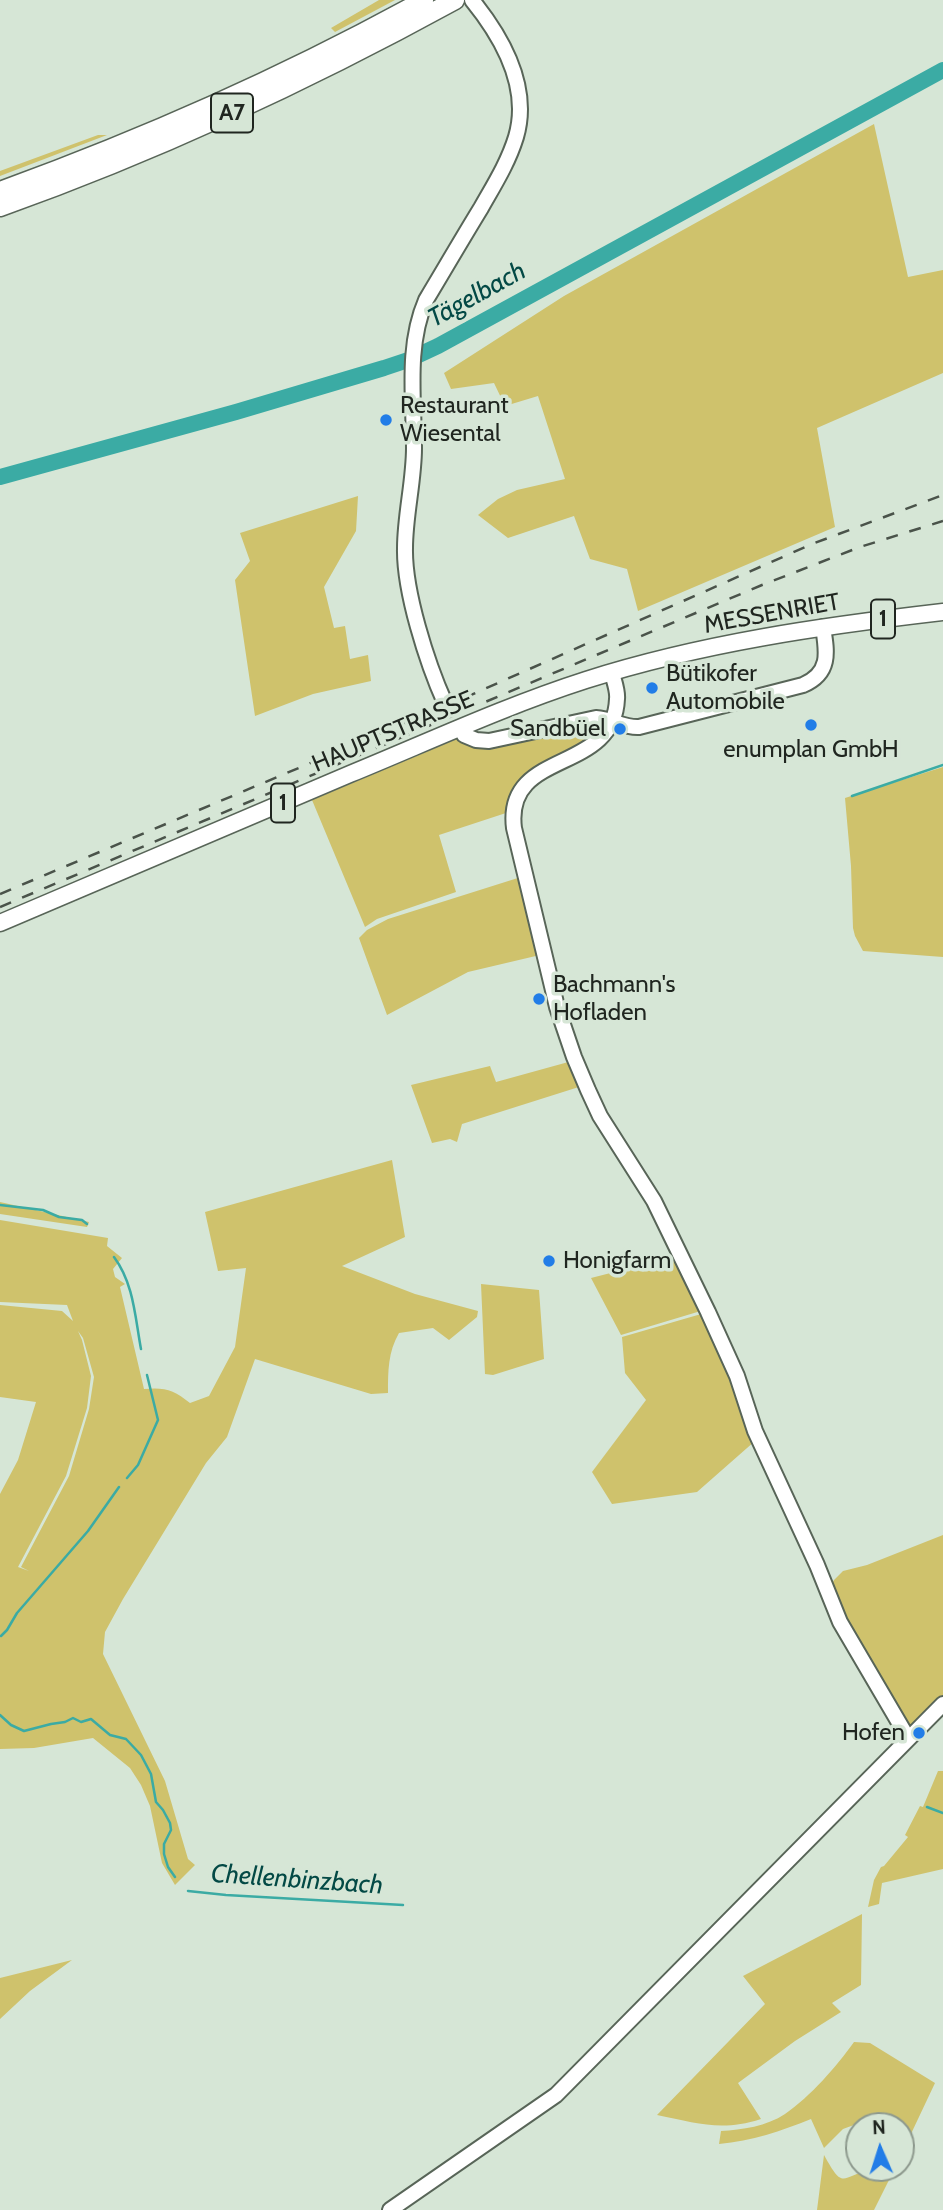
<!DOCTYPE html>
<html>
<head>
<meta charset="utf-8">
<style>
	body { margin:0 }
	#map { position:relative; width:943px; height:2210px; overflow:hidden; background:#d6e6d6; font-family:Cabin,sans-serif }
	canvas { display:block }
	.north { position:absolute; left:845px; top:2112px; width:70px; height:70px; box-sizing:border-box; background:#d6e6d6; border:2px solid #8d998d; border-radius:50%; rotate:357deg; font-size:19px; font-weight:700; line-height:28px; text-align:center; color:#202620 }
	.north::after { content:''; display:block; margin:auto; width:24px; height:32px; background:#227de7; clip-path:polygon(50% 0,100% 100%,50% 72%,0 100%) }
</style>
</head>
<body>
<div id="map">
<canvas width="943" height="2210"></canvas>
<div class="north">N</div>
</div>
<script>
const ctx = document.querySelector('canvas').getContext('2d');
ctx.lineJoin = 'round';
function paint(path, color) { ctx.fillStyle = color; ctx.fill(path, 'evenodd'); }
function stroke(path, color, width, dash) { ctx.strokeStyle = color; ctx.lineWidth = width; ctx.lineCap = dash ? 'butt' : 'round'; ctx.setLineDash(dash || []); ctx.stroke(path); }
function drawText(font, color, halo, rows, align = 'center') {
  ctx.font = font + ' Cabin,sans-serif'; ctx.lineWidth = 7; ctx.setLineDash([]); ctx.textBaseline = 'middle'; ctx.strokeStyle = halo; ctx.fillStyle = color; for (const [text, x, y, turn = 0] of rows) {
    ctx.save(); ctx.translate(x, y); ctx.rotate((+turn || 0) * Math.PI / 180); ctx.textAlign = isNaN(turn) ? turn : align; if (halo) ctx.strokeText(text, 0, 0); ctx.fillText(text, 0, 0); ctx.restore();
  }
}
paint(new Path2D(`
	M379 0H395L335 32 331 28Z
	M874 124 908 277 943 270V373L817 428 835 527 638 611 627 569 590 559 574 516 508 538 478 515 498 499 517 490 565 479 538 396 505 406 494 383 451 389 444 373 564 296Z
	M98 135H107L0 176V171Z
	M358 496 356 531 324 587 334 628 345 626 350 659 368 655 371 681 313 694 255 716 235 580 250 561 240 533Z
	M588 723 595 725 598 731 595 739 534 771 509 812 439 835 456 892 377 919 365 927 312 800 459 738 473 747H496Z
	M943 767V957L863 951 855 936 853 928 851 866 845 798Z
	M521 877 540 955 468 972 387 1015 359 938 367 930 388 919Z
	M572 1061 582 1086 462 1124 457 1142 450 1139 432 1143 411 1085 490 1066 496 1082Z
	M392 1160 405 1237 342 1266 415 1294 478 1311 477 1317 449 1340 433 1328 399 1333C388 1352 388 1371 388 1393L371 1394 255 1359 227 1437 206 1463 123 1599 105 1632 103 1654 165 1781 188 1859 195 1865 175 1885 162 1863 150 1806 141 1785 130 1768 93 1738 34 1748 0 1749V1494L18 1460 36 1402 0 1397V1305L62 1311 73 1321 67 1305 0 1302V1220L108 1238 107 1246 122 1258 113 1269 115 1277 125 1284 120 1287 144 1389C165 1387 174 1390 190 1403L209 1396 235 1347 246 1268 218 1271 205 1212ZM78 1331 83 1338 94 1377 89 1409 69 1476 21 1567 29 1571 18 1567 66 1476 87 1408 91 1376 82 1340Z
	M0 1202 89 1222 87 1227 0 1214Z
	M677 1256 704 1310 621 1335 591 1278Z
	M481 1284 539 1290 544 1359 493 1375 485 1374Z
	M708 1312 755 1441 697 1492 612 1504 592 1472 646 1400 625 1373 622 1337Z
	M943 1535V1699L909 1734 829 1590 834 1580 843 1571 867 1565Z
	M938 1771H943V1869L882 1883 879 1904 868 1907 874 1880 881 1867 884 1866 908 1837 905 1835 920 1806 923 1807Z
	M862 1914 861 1985 832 2003 841 2012 795 2041 738 2083 761 2119C721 2132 697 2123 657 2115L765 2004 743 1976Z
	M72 1960 30 1991 0 2019V1978Z
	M854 2042 870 2043 935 2083 901 2155V2126H874L870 2119 843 2129 824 2148 811 2119C781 2131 752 2141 719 2144L721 2131C742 2130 767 2126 785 2114 811 2096 836 2067 854 2042Z
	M824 2155C844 2191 840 2177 872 2169 879 2167 888 2168 895 2168L874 2210H817Z`), '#cfc26c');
stroke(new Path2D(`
	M852 796 943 765
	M0 1205 43 1210 59 1217 82 1220 87 1224
	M114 1257C134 1284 135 1317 141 1349
	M127 1478 138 1465 158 1420 147 1375
	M1 1636 7 1630 17 1613 88 1531 119 1487
	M0 1715 11 1725 24 1731 51 1724 65 1722 73 1718 81 1722 91 1719 110 1735 126 1739 141 1755 151 1774 156 1802 163 1810 170 1823 171 1830 164 1844V1854L168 1867 175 1877
	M927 1807 943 1813
	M188 1891 226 1895 403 1905`), '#3baba4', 2.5);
stroke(new Path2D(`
	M0 477 236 412 384 368 408 360 438 346 943 70`), '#3baba4', 16);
stroke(new Path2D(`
	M445 703 455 724 464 735`), '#b2c0b2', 14, [14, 7]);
const secondary = new Path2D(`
	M612 673C614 681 618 691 617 699 614 775 504 748 514 828L557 1007 574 1057 588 1090 600 1116 654 1201 708 1312 737 1376 755 1431 817 1565 840 1622 908 1738
	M445 703C427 663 404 591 405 548 405 515 414 481 414 448 414 399 406 346 426 300 444 270 462 239 481 208 494 185 508 163 516 137 531 86 502 37 472 0
	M464 735 476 740 489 741 596 718C612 719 624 728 639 727L803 685C831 673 827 652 823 627
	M390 2210 556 2095 943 1704`);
const primary = new Path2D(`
	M0 923C117 873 234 824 350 774 428 742 505 706 586 680 702 643 822 626 943 612`);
const highway = new Path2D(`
	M0 191C146 138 288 75 424 0
	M0 207C157 151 309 80 455 0`);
stroke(secondary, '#586558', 18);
stroke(primary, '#586558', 19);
stroke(highway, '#586558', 21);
stroke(secondary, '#fff', 14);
stroke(primary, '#fff', 16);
stroke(highway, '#fff', 18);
stroke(new Path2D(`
	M0 894 455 702 812 544 943 495
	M0 907 762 585 860 547 943 521`), '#4a534a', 2.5, [12, 12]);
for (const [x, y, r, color] of [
	[386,420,7,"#227de7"],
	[652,688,7,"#227de7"],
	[811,725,7,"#227de7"],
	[620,729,7,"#227de7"],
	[539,999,7,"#227de7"],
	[549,1261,7,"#227de7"],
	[919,1733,7,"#227de7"]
]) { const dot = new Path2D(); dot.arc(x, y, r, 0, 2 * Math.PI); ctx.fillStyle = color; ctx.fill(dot); stroke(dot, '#d6e6d6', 2.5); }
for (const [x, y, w] of [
	[232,113,42],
	[883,619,24],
	[283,803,24]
]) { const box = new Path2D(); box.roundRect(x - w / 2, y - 19.5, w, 39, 5); ctx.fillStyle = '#d6e6d6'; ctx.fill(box); stroke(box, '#202620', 2); }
drawText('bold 23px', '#202620', null, [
	["A7",232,113],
	["1",883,619],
	["1",283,803]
]);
drawText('24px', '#202620', '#d6e6d6', [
	["Restaurant",400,406],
	["Wiesental",400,434],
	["Bütikofer",666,674],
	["Automobile",666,702],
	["Sandbüel",606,729,"right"],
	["enumplan GmbH",811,750,"center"],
	["Bachmann's",553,985],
	["Hofladen",553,1013],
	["Honigfarm",563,1261],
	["Hofen",905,1733,"right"]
], 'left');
drawText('24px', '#202620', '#d6e6d6', [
	["MESSENRIET",772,614,-10],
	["HAUPTSTRASSE",393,732,-23]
]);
drawText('italic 26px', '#034945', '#d6e6d6', [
	["Tägelbach",477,295,-29],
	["Chellenbinzbach",297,1880,4]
]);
</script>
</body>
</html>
